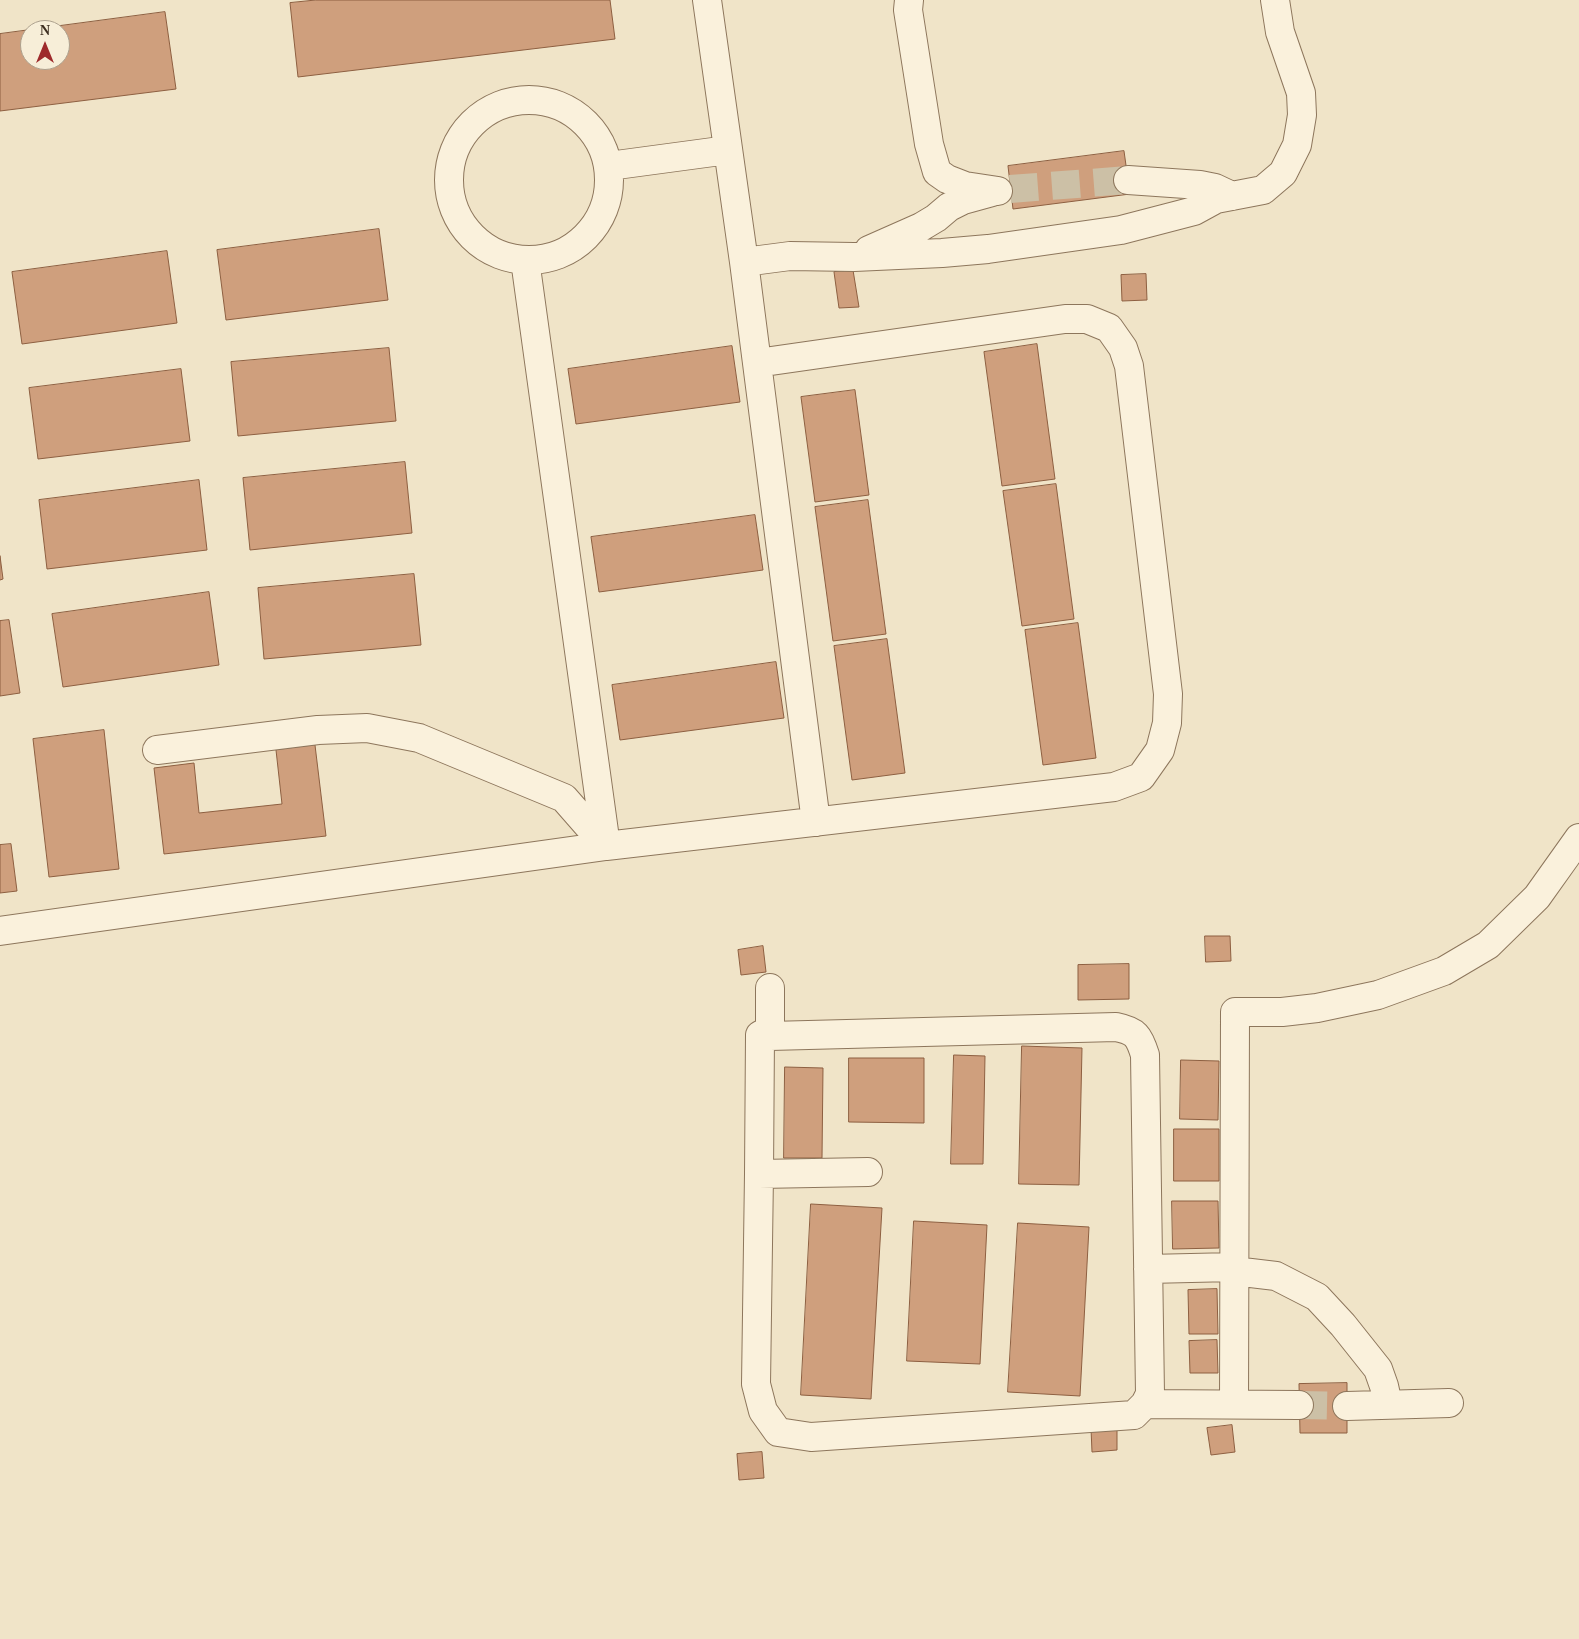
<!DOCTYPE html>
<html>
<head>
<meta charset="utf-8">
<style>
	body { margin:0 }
	#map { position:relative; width:1579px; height:1639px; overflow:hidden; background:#f0e4c8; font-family:Georgia,serif }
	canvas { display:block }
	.north { position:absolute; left:20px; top:20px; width:50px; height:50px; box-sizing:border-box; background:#f7eed8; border:1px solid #ada18e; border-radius:50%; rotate:0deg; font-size:14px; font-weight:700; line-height:20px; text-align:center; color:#3d2e20 }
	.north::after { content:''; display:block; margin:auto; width:18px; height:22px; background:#9e2a2b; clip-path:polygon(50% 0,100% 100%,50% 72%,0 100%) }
</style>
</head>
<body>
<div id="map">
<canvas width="1579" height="1639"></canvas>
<div class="north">N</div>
</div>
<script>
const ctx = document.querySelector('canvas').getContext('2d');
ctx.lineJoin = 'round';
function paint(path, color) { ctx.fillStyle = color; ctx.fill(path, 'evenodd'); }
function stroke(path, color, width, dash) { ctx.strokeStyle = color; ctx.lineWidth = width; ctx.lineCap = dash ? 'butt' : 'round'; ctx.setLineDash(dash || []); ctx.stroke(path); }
const building = new Path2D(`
	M316 0H610L615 39 298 77 290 3Z
	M165 12 176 89 0 111V34ZM30 30H60V60H30Z
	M1124 151 1130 194 1013 209 1008 166Z
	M379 229 388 300 226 320 217 250Z
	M167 251 177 323 22 344 12 272Z
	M853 270 859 307 839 308 834 272Z
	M1146 274 1147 300 1122 301 1121 275Z
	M1037 344 1055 479 1002 486 984 352Z
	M732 346 740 402 576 424 568 369Z
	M389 348 396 421 238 436 231 362Z
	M181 369 190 441 38 459 29 388Z
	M855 390 869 495 815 502 801 397Z
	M405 462 412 533 250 550 243 478Z
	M199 480 207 550 47 569 39 500Z
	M1056 484 1074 619 1022 626 1003 491Z
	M868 500 886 634 833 641 815 507Z
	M755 515 763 570 599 592 591 537Z
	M0 556 3 579 0 580Z
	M414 574 421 645 264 659 258 588Z
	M209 592 219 665 63 687 52 614Z
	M9 620 20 693 0 696V621Z
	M1078 623 1096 758 1043 765 1025 630Z
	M887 639 905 773 852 780 834 646Z
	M776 662 784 718 620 740 612 685Z
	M104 730 119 869 49 877 33 739Z
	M315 745 326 836 164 854 154 768 194 763 199 813 282 804 276 750Z
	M11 844 17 891 0 893V845Z
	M1205 936H1230L1231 961 1206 962Z
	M763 946 766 972 741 975 738 950Z
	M1129 964V999L1078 1000V965Z
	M1022 1046 1082 1048 1079 1185 1019 1184Z
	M954 1055 985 1056 983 1164H951Z
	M849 1058H924V1123L849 1122Z
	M1181 1060 1219 1061 1218 1120 1180 1119Z
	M785 1067 823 1068 822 1158H784Z
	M1174 1129H1219V1181H1174Z
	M1172 1201H1218L1219 1248 1173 1249Z
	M811 1204 882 1208 871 1399 801 1395Z
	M914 1221 987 1225 980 1364 907 1361Z
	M1018 1223 1089 1227 1080 1396 1008 1392Z
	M1217 1289 1218 1334H1189L1188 1290Z
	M1217 1340 1218 1373H1190L1189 1341Z
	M1347 1383V1433H1300L1299 1384Z
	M1232 1425 1235 1452 1211 1455 1207 1428Z
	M1117 1426V1450L1092 1452 1091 1428Z
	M762 1452 764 1478 739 1480 737 1454Z`);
paint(building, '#cf9f7d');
stroke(building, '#8d5f41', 1);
stroke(new Path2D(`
	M1010 189 1128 180
	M1299 1405 1347 1406`), '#ccc0a6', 28, [28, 14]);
const minor = new Path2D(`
	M707 0 744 262 816 822
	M909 0 908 10 929 144 937 172 947 179 965 186 998 191
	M449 180a80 80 0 1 1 160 0a80 80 0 1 1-160 0Z
	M609 166 728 150
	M1128 180 1200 185 1215 188 1232 196
	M869 250 921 227 936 218 949 207 963 200 992 192
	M525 260 606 846
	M744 262 790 256 854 257 942 253 988 249 1121 230 1194 211 1216 199 1263 190 1283 173 1297 145 1302 115 1301 93 1280 32 1275 0
	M157 750 318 730 367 728 419 738 564 798 606 846
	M0 931 606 846 1114 787 1141 777 1160 750 1167 723 1168 694 1129 366 1123 348 1109 328 1087 319H1065L757 363
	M770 988V1036
	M759 1174 756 1384 763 1411 778 1432 811 1437 1134 1415 1145 1404 1150 1394 1145 1055C1139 1036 1136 1031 1116 1027L770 1036 760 1035 759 1174 868 1172
	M1148 1269 1234 1267
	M1234 1271 1276 1276 1317 1297 1343 1325 1378 1369 1384 1386 1388 1404
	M1145 1404 1299 1405
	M1234 1404 1235 1012H1282L1317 1008 1378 995 1444 971 1488 945 1537 897 1579 838
	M1347 1406 1449 1403`);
stroke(minor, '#8d765c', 30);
stroke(minor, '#faf1dc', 28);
</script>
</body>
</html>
